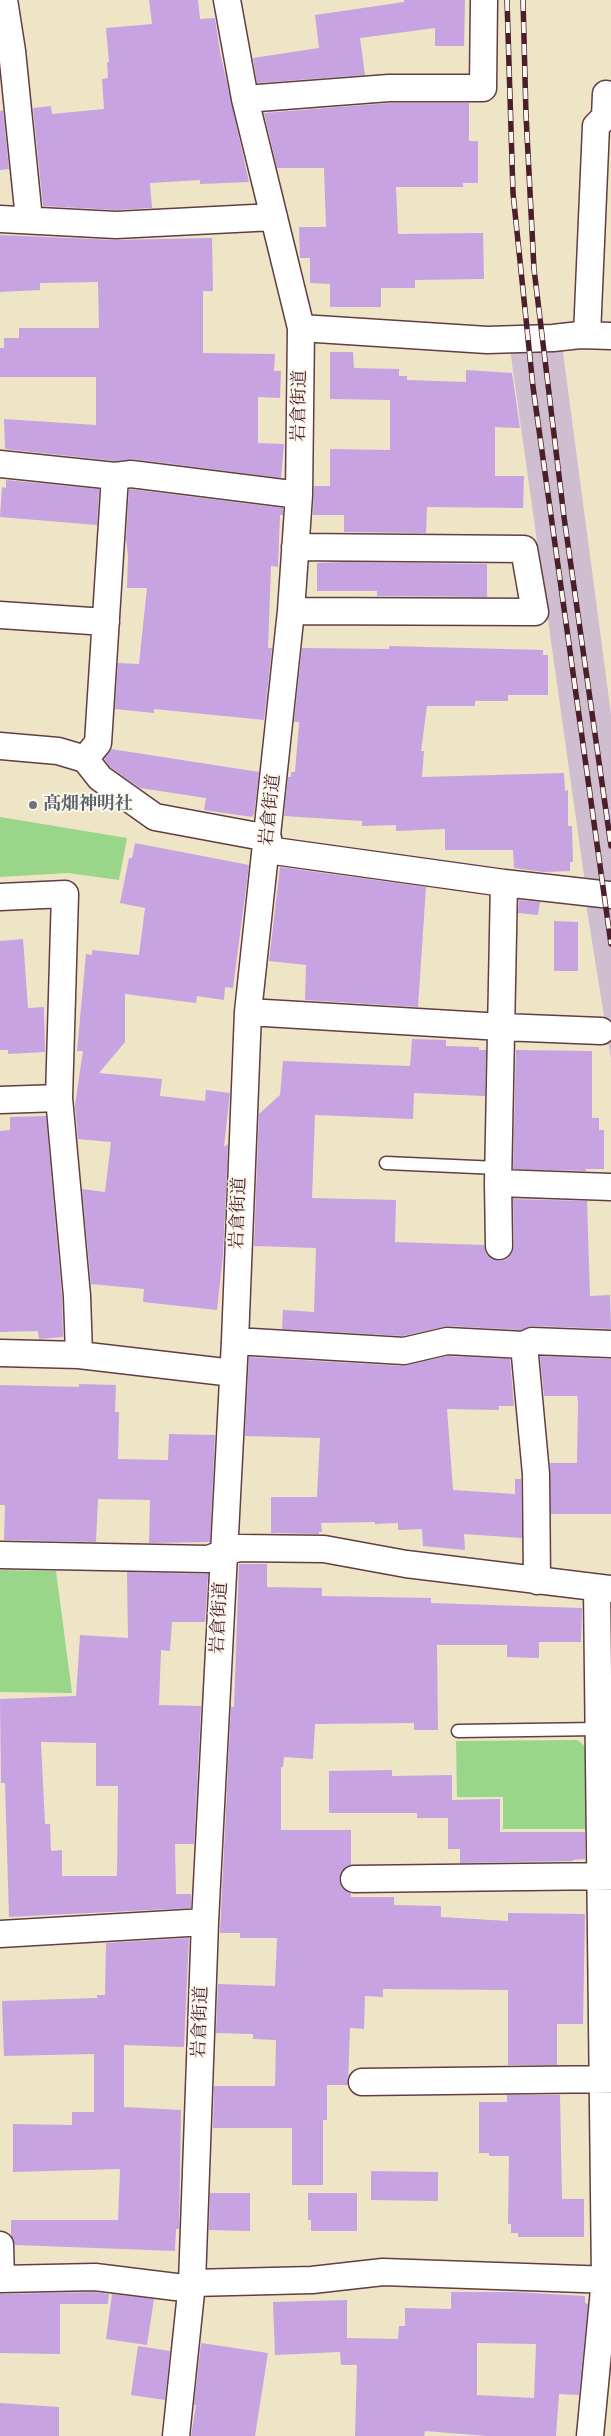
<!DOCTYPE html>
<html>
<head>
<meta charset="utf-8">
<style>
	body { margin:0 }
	canvas { display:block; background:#eee4c6 }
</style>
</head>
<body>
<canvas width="611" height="2436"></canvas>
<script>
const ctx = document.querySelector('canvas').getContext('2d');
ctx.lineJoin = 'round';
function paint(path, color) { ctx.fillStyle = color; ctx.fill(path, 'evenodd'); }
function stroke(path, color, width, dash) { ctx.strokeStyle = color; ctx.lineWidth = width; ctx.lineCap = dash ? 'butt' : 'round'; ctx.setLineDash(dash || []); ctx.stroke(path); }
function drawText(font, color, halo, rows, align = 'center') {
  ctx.font = font + ' "Libre Bodoni","Noto Serif JP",serif'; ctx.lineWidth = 4; ctx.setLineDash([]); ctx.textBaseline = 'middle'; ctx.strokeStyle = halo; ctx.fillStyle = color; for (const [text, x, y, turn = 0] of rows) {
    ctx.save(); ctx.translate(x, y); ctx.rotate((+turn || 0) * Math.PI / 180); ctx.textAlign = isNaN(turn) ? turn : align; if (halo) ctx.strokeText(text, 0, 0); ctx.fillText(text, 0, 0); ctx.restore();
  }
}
paint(new Path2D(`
	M562 345 611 714V887L585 883 510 349Z
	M611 901V1059L586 904Z`), '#cebed0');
paint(new Path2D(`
	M0 817 127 838 119 880 68 873 0 877Z
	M0 1570 56 1571 72 1693 0 1692Z
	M577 1740 585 1746 586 1829H503V1797H457L456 1741Z`), '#99d68a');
paint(new Path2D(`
	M149 0H198L200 19 215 18 220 52 249 182 200 184V180L150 183 152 208 116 210 43 206 33 108 51 106 52 114 104 109 102 79 108 78 107 62H109L106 28 152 24Z
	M404 0H465L464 46H435V28L360 38 365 75 257 83 253 58 319 48 315 15 404 2Z
	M390 103H469V141H478V183H463V187H396L398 234 483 233 484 279 415 280V288H381V307H330V284L310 283V258H300L299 227H326L324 168H277L264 113Z
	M3 110 9 169 0 170V111Z
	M0 235 115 240 212 238 213 291H203V353L275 354 274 371H281L280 398 258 397V443L284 444 281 478 133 459 115 461 5 449 4 419 96 425V377H0V348H4V338H19V328H99L98 282 40 283V290L0 292Z
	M330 352H353L354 368 399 369V376H407V380L466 382V370L512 373 520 428 495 427V476H524L523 508 427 507 426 533 344 532V515H313L314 486H330V449L390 450V400L330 399Z
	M6 480 99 489 97 525 0 517 2 487 6 488Z
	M129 489 283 508V515H280L278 567 271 566 268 648H272L264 720 154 709V713L115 709 118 663 139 664 147 588H127L128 556 126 539Z
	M344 562 487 564V597L377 596V591H317V563Z
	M389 646 543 650V655H548V695H508V701H475V706H427L421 751H424L422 777 564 773 565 791 568 790V826H572L573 862H570V871L544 872 514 868 513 850H445V829L396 831V825L362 826V821L284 816 288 777H291V772H295L299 724V722H294L302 648 389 649Z
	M111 749 259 772 254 814 252 817 204 810 206 798 140 788 110 767 104 759Z
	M135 843 249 865 233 988 225 987 224 1000 197 996 196 1003 125 994V1042L99 1073 162 1079 160 1096 205 1101 206 1090 230 1093 224 1147 228 1144 223 1255 217 1310 143 1302 144 1289 91 1284 82 1189 105 1192 111 1142 78 1139 75 1105 83 1051H77L86 954 92 955V950L139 955 145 908 120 903 129 858H132Z
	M280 867 426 887 418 1007 305 1000 306 965 269 961Z
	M519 900 540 902 538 915 518 913Z
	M554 921 578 922V971H554Z
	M23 939 28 1008 44 1007 45 1052 8 1054V1050H0V941Z
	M412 1039 446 1040V1046L479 1047V1050H486L485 1096 414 1093 413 1119 315 1115 312 1198 396 1200 395 1242 484 1245 486 1254 492 1259 499 1261 507 1259 512 1253 514 1246 513 1199 587 1201 590 1296 610 1295 611 1329 533 1326 521 1330 448 1326 403 1336 282 1329 283 1310 314 1312 316 1248 254 1246 259 1114 280 1095 283 1061 410 1066Z
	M516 1050 592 1051V1118H599V1130H604V1169H586V1171L513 1169Z
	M46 1116 62 1297 63 1337 39 1339 38 1331 0 1332V1131L10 1130V1117Z
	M448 1356 510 1359 514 1406H499V1410L447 1409 453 1490 515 1494V1479H521L522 1538 464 1534 465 1550 423 1546 422 1529 398 1530V1523L375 1524V1522L321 1523 322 1532H319V1534L271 1533V1497H317L320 1438 245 1436 249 1357 403 1366Z
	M540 1356 611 1359V1514H551L550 1463H577L578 1402 577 1396H544Z
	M79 1384 116 1385 115 1412H119L118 1459 168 1460 169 1434 215 1435 210 1542 149 1543 150 1500 98 1499 96 1542 4 1540 5 1505H0V1385L79 1387Z
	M239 1564H267V1587L322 1588V1596L431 1598V1603L582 1608 581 1642H539V1658L507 1657V1645H437L438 1730H414V1723L315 1724 313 1759 284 1757 283 1767H281V1830H351V1865L341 1871 339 1879 341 1887 351 1893V1897H394V1905L441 1906V1917L508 1921V1913L585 1914 583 2024H557V2065H508V1990L383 1989V1997L365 1996 364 2029 350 2028 348 2085H327V2120H323V2185H292V2128H213L214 2086H275L276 2040 253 2039V2034L216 2033 218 1984 275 1986 277 1938H240V1933H220L231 1707H234Z
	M127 1572 208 1574 205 1622H172L170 1651 161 1650 159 1705 201 1706 194 1844H175L176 1894H191V1908L9 1917 5 1783H1L0 1699 76 1696 80 1635 128 1638ZM41 1742 96 1743V1786H118L117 1876H62V1850L51 1851 50 1824H45Z
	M392 1770V1776L452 1775V1800L500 1799V1832H585V1859L573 1860V1861L460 1863V1849H448V1818H417V1813H329V1771Z
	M189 1938 184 2047 124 2045V2107L181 2110 179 2229H176L175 2251 15 2245 11 2236V2220H118L120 2169 13 2172V2124L72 2125V2112H94V2054L4 2056 2 2001 97 1998V1995H105L106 1943Z
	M507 2095H560L562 2199H584V2237H518V2233H511V2224H508L509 2156H489V2153H479V2102H507Z
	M371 2171 438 2172V2201L371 2200Z
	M210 2193H250V2231L209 2230Z
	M308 2193H357V2231H311V2220H308Z
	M94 2292 109 2294 108 2304H60V2354L0 2353V2294Z
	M451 2292H515L585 2296V2303L588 2304 579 2395 559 2394 556 2436H487L425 2431 424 2436H355L357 2365H341L340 2352 275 2355 273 2302 347 2300V2338L398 2339 399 2326H405V2308L451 2309ZM477 2343 536 2344 534 2398 477 2395Z
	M112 2294 154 2299 147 2345 106 2339Z
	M201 2343 268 2353 255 2436H191L196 2405H194Z
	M138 2346 170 2351 165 2400 131 2395Z
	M0 2403 59 2407V2436H0Z`), '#c7a3e2');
const service = new Path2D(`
	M386 1163 498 1168
	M458 1731 598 1729`);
const minor = new Path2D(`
	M4 0 12 51 29 219
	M245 99 389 88H483L484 0
	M0 219 116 225 274 217
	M301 328 487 340 553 338 580 335 611 336
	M587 335 596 126 605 117 606 94
	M0 464 115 476 131 474 299 495
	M291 611 535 612 524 549 295 547
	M0 615 106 622
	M0 746 58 751 85 759 100 778 155 817 268 838
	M85 759 98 743 115 476
	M267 850 504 883 611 895
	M0 897 65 894 59 1098 77 1296 79 1355
	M248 1012 502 1027 601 1031
	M0 1100 59 1098
	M498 1183 611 1187
	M499 1246 498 1183 504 883
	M235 1341 404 1351 447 1341 524 1345 536 1474 537 1581
	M524 1345 532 1341 611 1344
	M0 1353 79 1355 233 1373
	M0 1555 208 1559 238 1548 324 1549 406 1564 611 1589
	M354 1879 611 1876
	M0 1934 205 1922
	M362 2082 611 2079
	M0 2245 1 2279
	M0 2279 95 2277 192 2289
	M192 2283 312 2280 383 2272 611 2280
	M176 2436 192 2283 205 1922 235 1341 248 1012 291 611 299 495 301 328 245 99 227 0
	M590 2436 605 2279 597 1588`);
stroke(service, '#633d42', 15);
stroke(minor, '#633d42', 29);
stroke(service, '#fff', 12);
stroke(minor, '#fff', 26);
const rail = new Path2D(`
	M507 0 513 193 533 387 611 944
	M523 0 526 115 534 269 564 517 611 846`);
stroke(rail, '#4a1f2b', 5.5);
stroke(rail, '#fbf7ec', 4, [11]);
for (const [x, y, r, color] of [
	[33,805,5,"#6b7280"]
]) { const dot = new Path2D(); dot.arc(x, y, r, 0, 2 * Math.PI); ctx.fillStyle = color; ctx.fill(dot); stroke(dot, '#fbf7ec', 2); }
drawText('18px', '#4a1f2b', '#fbf7ec', [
	["岩倉街道",300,406,-89],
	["岩倉街道",271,810,-84],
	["岩倉街道",239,1213,-88],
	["岩倉街道",220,1618,-87],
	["岩倉街道",201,2022,-88]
]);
drawText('bold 18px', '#5b616d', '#fbf7ec', [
	["髙畑神明社",43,805]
], 'left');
</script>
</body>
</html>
